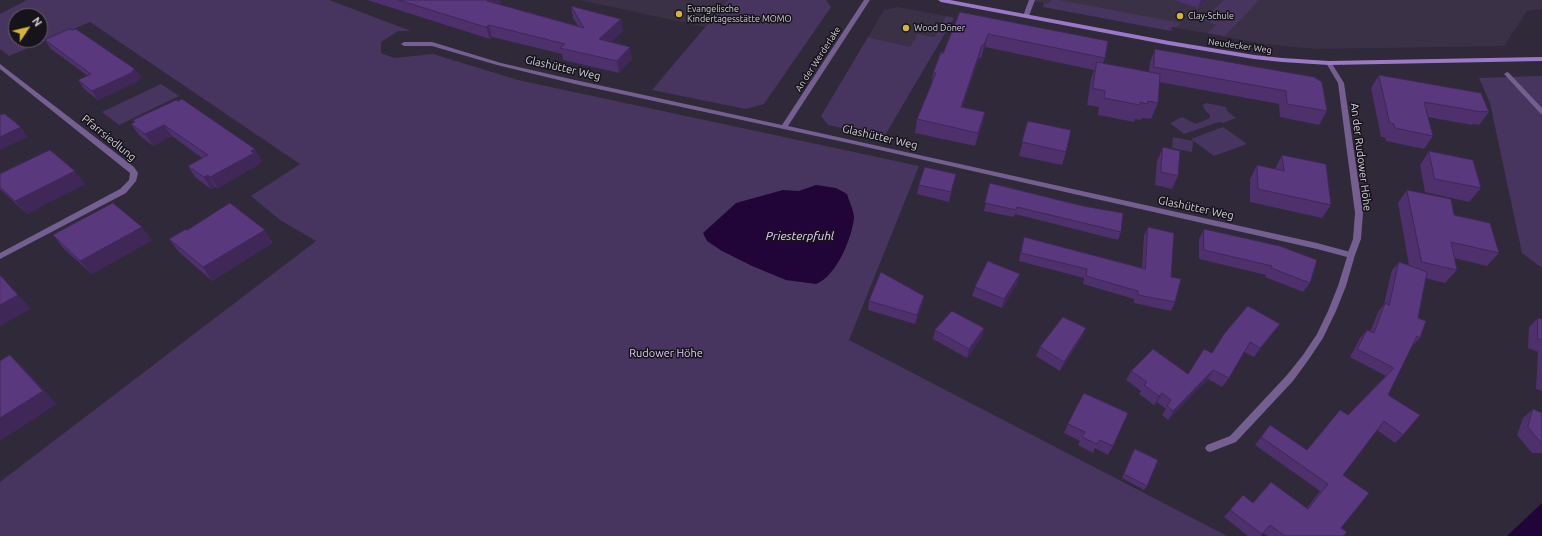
<!DOCTYPE html>
<html>
<head>
<meta charset="utf-8">
<style>
	body { margin:0 }
	#map { position:relative; width:1542px; height:536px; overflow:hidden; background:#2f2939; font-family:Ubuntu,sans-serif }
	canvas { display:block }
	.north { position:absolute; left:8px; top:8px; width:40px; height:40px; box-sizing:border-box; background:#16131a; border:1px solid #625e66; border-radius:50%; rotate:55deg; font-size:11px; font-weight:700; line-height:16px; text-align:center; color:#d3cfd9 }
	.north::after { content:''; display:block; margin:auto; width:14px; height:18px; background:#d6b534; clip-path:polygon(50% 0,100% 100%,50% 72%,0 100%) }
</style>
</head>
<body>
<div id="map">
<canvas width="1542" height="536"></canvas>
<div class="north">N</div>
</div>
<script>
const ctx = document.querySelector('canvas').getContext('2d');
ctx.lineJoin = 'round';
function paint(path, color) { ctx.fillStyle = color; ctx.fill(path, 'evenodd'); }
function stroke(path, color, width, dash) { ctx.strokeStyle = color; ctx.lineWidth = width; ctx.lineCap = dash ? 'butt' : 'round'; ctx.setLineDash(dash || []); ctx.stroke(path); }
function drawText(font, color, halo, rows, align = 'center') {
  ctx.font = font + ' Ubuntu,sans-serif'; ctx.lineWidth = 3; ctx.setLineDash([]); ctx.textBaseline = 'middle'; ctx.strokeStyle = halo; ctx.fillStyle = color; for (const [text, x, y, turn = 0] of rows) {
    ctx.save(); ctx.translate(x, y); ctx.rotate((+turn || 0) * Math.PI / 180); ctx.textAlign = isNaN(turn) ? turn : align; if (halo) ctx.strokeText(text, 0, 0); ctx.fillText(text, 0, 0); ctx.restore();
  }
}
paint(new Path2D(`
	M579 0H728L705 27Z
	M1026 0H1542V9L1527 11 1504 46 1317 49 1264 44Z
	M898 7 946 16 934 37 910 47 868 37 884 10Z`), '#3a3146');
paint(new Path2D(`
	M27 0H329L411 31H398L381 42V53L394 58 433 54 518 80 919 166 849 340 1227 536H0V482L316 241 280 220 251 196 300 164 90 22 9 56 0 49V14ZM16 16H40V40H16Z
	M728 0H826L831 7 764 104 746 109 652 90Z
	M1052 0H1059L1181 23 1176 27H1172L1171 31 1043 7 1044 3 1047 4Z
	M1224 0H1259L1225 36 1208 33 1216 25 1204 20Z
	M946 16 954 18 884 137 828 125 821 116 868 37 910 47 918 34 934 37Z
	M1542 76V268L1522 253 1490 103 1479 78Z
	M161 84 179 96 119 125 102 112Z
	M1206 103 1226 107 1227 111 1236 118 1223 123 1219 122 1184 134 1170 123 1182 117 1196 124 1210 118V115L1204 109 1203 105Z
	M1223 127 1247 144 1214 156 1191 139Z
	M1173 137 1193 141 1192 152 1172 148Z`), '#48355f');
paint(new Path2D(`
	M816 185 836 188 847 194C849 201 854 211 854 218 852 238 836 277 816 284L786 280 752 266 722 251 707 241 703 233 736 203 783 190 799 191Z
	M1542 503V536H1507Z`), '#210538');
paint(new Path2D(`
	M1029 0H1035L1029 16 1026 18 1023 16Z
	M1329 61 1331 62 1344 83 1363 213 1361 239 1355 255 1351 258 1347 255 1353 239 1355 213 1338 83 1326 63Z`), '#745f90');
paint(new Path2D(`
	M864 0H870L788 126 1317 243 1354 253 1355 255 1346 286 1336 311 1323 338 1309 359 1293 381 1236 442 1210 452 1207 451 1205 448 1207 445 1230 436 1287 375 1303 355 1317 334 1328 311 1338 286 1347 257 1317 249 853 144 575 84 497 65 432 46H404L401 44 404 42H432L501 63 575 80 782 125Z
	M0 64 134 167 138 173 136 181 126 193 0 259V253L120 189 129 180 130 173 0 69Z
	M1507 72 1509 73 1542 108V114L1540 113 1505 75 1504 74Z`), '#745f90');
paint(new Path2D(`
	M938 0H950L1169 41 1254 55 1282 58 1329 61 1542 57V61L1329 65 1282 62 1254 59 1169 45 941 2Z`), '#9c79c8');
paint(new Path2D(`
	M367 0H500L501 5 578 26 573 18 571 6 621 19 623 31 611 42 632 59 619 73 563 60 562 54 492 37 490 39Z
	M1174 0H1206L1198 8Z
	M960 12 1105 58 1103 63 1149 72 1150 62 1155 49 1314 77 1327 111 1319 125 1280 117 1279 104 1159 82 1158 103 1151 119 1142 118 1141 120 1135 119 1134 122 1098 115 1099 107 1087 105 1091 79 1094 70 985 47 981 58H979L962 108 985 112 982 126 975 146 915 133 917 119 931 86 933 73 943 53Z
	M45 40 135 69 141 78 138 80 139 81 98 100 84 89 78 80 88 76 51 49Z
	M1379 75 1489 112 1479 125 1473 124 1472 125 1428 117 1433 136 1424 149 1386 141 1385 137H1381L1371 88Z
	M176 100 255 149 262 161 259 162 260 164 218 188 215 187 211 189 195 177 188 166 202 158 172 136 153 146 139 135 131 124 134 122 133 120Z
	M1028 121 1066 152 1062 165 1019 156Z
	M1163 147 1178 176 1172 189 1155 185 1157 161Z
	M1429 151 1481 188 1469 202 1425 192 1420 165Z
	M1282 155 1331 205 1322 218 1250 202V179L1257 165 1275 169Z
	M0 174 85 184 27 214 0 189Z
	M954 183 949 202 917 194 919 185Z
	M990 183 1121 232 1118 240 1015 214 1014 217 984 211Z
	M1407 190 1454 215 1499 253 1487 266 1454 258 1457 270 1445 283 1425 278 1418 318 1420 338 1412 346 1388 395 1403 435 1395 443 1377 430 1343 475 1341 528 1344 536H1268L1263 533 1261 536H1248L1224 517 1243 495 1253 503 1307 508 1320 491 1255 445 1270 425 1307 450 1340 410 1348 415 1386 376 1350 357 1360 338 1367 330 1370 332 1378 312 1384 304 1392 270 1399 262 1409 265 1398 203Z
	M1148 227 1171 277 1175 302 1171 311 1134 303V299L1083 284 1084 278 1019 261 1022 245 1024 237 1142 268 1144 235Z
	M1204 229 1310 283 1303 292 1265 277 1266 275 1199 259V239Z
	M187 230 273 243 212 281 179 252 169 239Z
	M53 235 152 240 92 274 64 249Z
	M1017 284 1002 308 972 296 975 287Z
	M924 296 922 305 915 324 868 310 869 301Z
	M1538 318 1542 319V391L1536 389 1538 352 1528 348 1529 327Z
	M984 328 982 337 967 358 933 339 935 330Z
	M1086 328 1082 337 1060 371 1036 356 1040 347Z
	M1273 333 1254 357 1244 352 1229 378 1222 387 1208 379 1168 420 1162 415 1166 409 1157 402 1154 405 1139 394 1141 391 1126 380 1131 371 1188 374 1212 353Z
	M1533 409 1542 413V453H1532L1517 435 1523 418Z
	M1068 424 1113 446 1108 455 1095 448 1093 453 1078 445 1080 441 1064 433Z
	M1135 449 1147 486 1144 490 1122 478 1132 453Z`), '#4d306c');
paint(new Path2D(`
	M489 0H500L501 5 487 1Z
	M1201 0H1206L1198 8Z
	M621 19 623 31 601 51 599 39Z
	M489 25 492 37 490 39 486 27Z
	M988 34 985 47 981 58 984 45Z
	M982 45 979 58 958 120 961 107Z
	M630 47 632 59 619 73 617 61Z
	M135 69 141 78 138 80 139 81 98 100 92 91Z
	M985 112 982 126 975 146 978 133Z
	M164 125 172 136 153 146 145 134Z
	M21 127 28 137 0 150V137Z
	M255 149 262 161 259 162 260 164 218 188 210 177Z
	M75 171 85 184 27 214 15 201Z
	M956 174 954 183 949 202 951 192Z
	M208 175 215 187 211 189 204 177Z
	M142 227 152 240 92 274 80 261Z
	M265 230 273 243 212 281 203 267Z
	M0 274 31 309 0 326Z
	M1020 274 1017 284 1002 308 1004 299Z
	M924 296 922 305 915 324 917 315Z
	M1280 324 1273 333 1254 357 1260 348Z
	M984 328 982 337 967 358 969 349Z
	M1086 328 1082 337 1060 371 1064 362Z
	M10 355 24 368 57 404 0 441V418Z
	M1213 370 1208 379 1168 420 1173 411Z
	M1162 393 1157 402 1154 405 1159 396Z`), '#3f2758');
const building = new Path2D(`
	M399 0H489L487 1 584 28 571 6 621 19 599 39 630 47 617 61 560 48 565 44 489 25 486 27Z
	M960 12 1108 41 1105 58 988 34 984 45H982L961 107 985 112 978 133 917 119 936 73H933L941 52 943 53Z
	M70 29 72 30 76 29 135 69 132 71 133 72 92 91 78 80 91 74 45 40Z
	M1155 49 1314 77 1322 82 1327 111 1287 104 1286 91 1154 67Z
	M1097 62 1160 74 1158 103 1148 101 1147 104 1140 102V105L1104 98 1105 91 1093 88Z
	M1379 75 1481 93 1489 112 1481 111 1482 112 1424 102 1433 136 1395 128 1394 124 1390 123Z
	M182 99 255 149 251 151 254 153 210 177 208 175 204 177 188 166 208 155 164 125 145 134 131 124 135 122 133 120 176 100 178 101Z
	M5 114 21 127 0 137V115Z
	M1028 121 1071 130 1066 152 1022 142Z
	M1163 147 1180 151 1178 176 1161 172Z
	M50 150 75 171 15 201 0 187V174Z
	M1429 151 1473 160 1481 188 1435 179Z
	M1282 155 1326 164 1331 205 1258 189 1257 165 1284 171Z
	M925 167 956 174 951 192 919 185Z
	M990 183 1083 206 1123 213 1121 232 1017 207 1016 210 985 203Z
	M1407 190 1451 199 1454 215 1490 223 1499 253 1451 242 1457 270 1422 262Z
	M113 203 142 227 80 261 53 235Z
	M230 203 265 230 203 267 169 239 186 229 187 230Z
	M1148 227 1174 233 1171 277 1181 279 1175 302 1138 295V291L1086 276 1087 269 1021 253 1024 237 1145 269Z
	M1204 229 1280 246 1317 260 1310 283 1271 268 1272 266 1204 250Z
	M988 261 1020 274 1004 299 975 287Z
	M1399 262 1427 272 1418 318 1426 321 1420 338 1417 336 1388 395 1420 415 1403 435 1384 421 1343 475 1369 493 1341 528 1347 532 1344 536H1285L1270 525 1262 534 1230 510 1243 495 1253 503 1271 482 1308 509 1328 484 1261 437 1270 425 1307 450 1340 410 1348 415 1394 368 1357 349 1367 330 1374 333 1385 303 1389 305Z
	M881 272 924 296 917 315 869 301Z
	M0 275 18 295 0 305Z
	M1248 306 1280 324 1260 348 1250 342 1229 378 1213 370 1173 411 1167 406 1171 400 1162 393 1159 396 1144 385 1147 382 1131 371 1153 349 1188 374 1204 349 1212 353 1224 334Z
	M952 311 984 328 969 349 935 330Z
	M1063 317 1086 328 1064 362 1040 347Z
	M1538 318 1542 319V340L1538 339Z
	M10 355 43 391 0 418V361Z
	M1084 393 1128 413 1113 446 1100 440 1097 444 1082 437 1085 432 1068 424Z
	M1533 409 1542 413V444L1528 427Z
	M1135 449 1158 460 1147 486 1124 474Z`);
paint(building, '#5a387e');
stroke(building, '#3f2758', 1);
for (const [x, y, r, color] of [
	[679,14,4,"#d6b534"],
	[1180,16,4,"#d6b534"],
	[906,28,4,"#d6b534"]
]) { const dot = new Path2D(); dot.arc(x, y, r, 0, 2 * Math.PI); ctx.fillStyle = color; ctx.fill(dot); stroke(dot, '#16131a', 1.5); }
drawText('9px', '#d3cfd9', '#16131a', [
	["Evangelische",687,9],
	["Kindertagesstätte MOMO",687,19],
	["Clay-Schule",1188,16],
	["Wood Döner",914,28]
], 'left');
drawText('9px', '#d3cfd9', '#16131a', [
	["Neudecker Weg",1240,46,8],
	["An der Werderlake",818,59,-57]
]);
drawText('11px', '#d3cfd9', '#16131a', [
	["Glashütter Weg",563,68,13],
	["Glashütter Weg",880,137,13],
	["Pfarrsiedlung",109,138,39],
	["An der Rudower Höhe",1361,157,83],
	["Glashütter Weg",1196,208,12]
]);
drawText('11px', '#dfcef7', '#16131a', [
	["Rudower Höhe",666,353]
]);
drawText('italic 12px', '#e4d3fc', '#16131a', [
	["Priesterpfuhl",800,236]
]);
</script>
</body>
</html>
